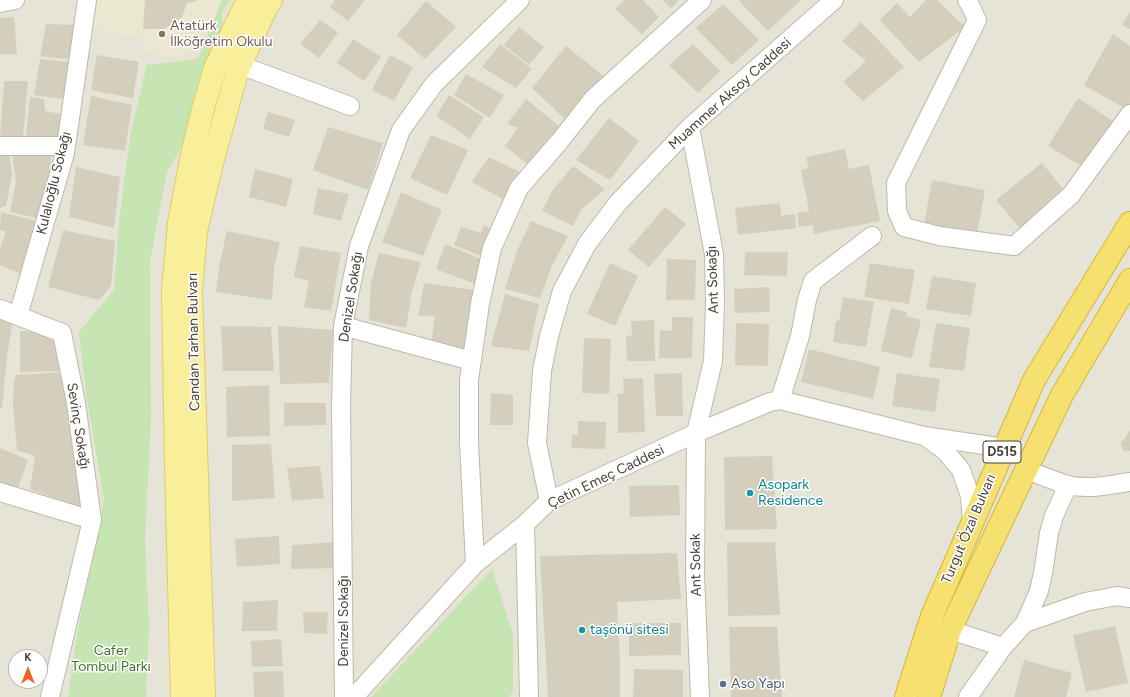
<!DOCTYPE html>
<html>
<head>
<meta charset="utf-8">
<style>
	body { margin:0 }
	#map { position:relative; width:1130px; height:697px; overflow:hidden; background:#f3f1e7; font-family:Figtree,sans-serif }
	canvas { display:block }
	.north { position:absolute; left:8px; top:649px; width:40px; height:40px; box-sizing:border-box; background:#fff; border:1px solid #b5b3af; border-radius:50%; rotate:0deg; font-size:11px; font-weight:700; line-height:16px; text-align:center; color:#464237 }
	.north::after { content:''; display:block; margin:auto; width:14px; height:18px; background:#ef6323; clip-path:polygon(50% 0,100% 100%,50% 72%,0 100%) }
</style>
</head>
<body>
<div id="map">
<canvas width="1130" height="697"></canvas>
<div class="north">K</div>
</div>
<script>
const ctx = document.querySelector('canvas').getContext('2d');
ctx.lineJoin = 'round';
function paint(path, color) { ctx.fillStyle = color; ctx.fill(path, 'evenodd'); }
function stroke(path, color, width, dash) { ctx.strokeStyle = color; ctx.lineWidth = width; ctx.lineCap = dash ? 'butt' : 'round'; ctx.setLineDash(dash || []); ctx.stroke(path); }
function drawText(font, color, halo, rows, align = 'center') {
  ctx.font = font + ' Figtree,sans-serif'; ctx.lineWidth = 3; ctx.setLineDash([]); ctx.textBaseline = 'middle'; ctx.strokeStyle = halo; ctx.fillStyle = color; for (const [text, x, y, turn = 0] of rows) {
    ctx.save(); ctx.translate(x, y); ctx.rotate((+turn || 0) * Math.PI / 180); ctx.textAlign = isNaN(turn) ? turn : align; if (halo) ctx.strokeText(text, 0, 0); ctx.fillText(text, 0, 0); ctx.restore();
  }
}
paint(new Path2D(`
	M0 0H1130V697H0ZM16 657H40V681H16Z`), '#e6e4d6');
paint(new Path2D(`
	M97 0H230L212 27 182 59 142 52 143 38 93 29Z`), '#ebe8d2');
paint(new Path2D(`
	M222 0H230L221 13 226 44 203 109 167 172 150 261 151 418 145 540 149 625 146 697H68L76 640 104 499 86 393 79 332 114 290 119 222 130 137 147 65 198 59Z
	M492 569 513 634V691L509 697H371Z`), '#c6e5b2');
paint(new Path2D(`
	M145 0H196V1L187 3 182 17 164 29H143Z
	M335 0H365L348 21 330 7Z
	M624 0H643L659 17 642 34 615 9Z
	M662 0H679L671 8Z
	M740 0H801L768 31 739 1Z
	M926 0H937L965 27 919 62 880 20 897 3 910 17Z
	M426 1 456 27 425 59 397 35Z
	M723 4 759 40 732 65 696 28Z
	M1130 12V29L1122 25Z
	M14 17 17 54H0V18Z
	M320 20 338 32 319 58 300 44Z
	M861 22 904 67 863 101 843 82 866 61 842 41Z
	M46 24 79 25 73 60 40 56Z
	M519 27 544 47 529 65 504 45Z
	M1113 34 1130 46V103L1126 109 1084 85Z
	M353 39 381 57 364 81 337 63Z
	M500 44 532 69 516 88 482 67Z
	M693 44 720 71 698 93 669 65Z
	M566 46 606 78 567 121 532 88Z
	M97 55 139 62 133 98 91 90Z
	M390 55 413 67 394 101 372 90Z
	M40 59 68 62 63 99 34 95Z
	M466 74 504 95 490 118 454 95Z
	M4 81H28L23 137H0Z
	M449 95 484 117 470 139 436 116Z
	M91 96 132 105 125 151 83 145Z
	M30 97 44 99 45 111 66 115 62 141 26 136Z
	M1078 98 1113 121 1083 167 1048 146Z
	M526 99 560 127 530 166 505 146 518 128 507 124Z
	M268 112 295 120 289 137 263 129Z
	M609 118 639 141 610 180 576 160Z
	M328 127 383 143 368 190 313 170Z
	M431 135 468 150 447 195 410 178Z
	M845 149 849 169 869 165 880 221 814 234 812 225 799 227 797 213 809 211 801 170 809 168 806 157Z
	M0 150H9L12 175 6 206 0 208Z
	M52 151 47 186 38 218 10 212 16 181 12 152Z
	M489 157 524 174 506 201 472 182Z
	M1042 163 1069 196 1024 233 996 200Z
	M573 166 605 189 582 209 573 226 542 211 552 191Z
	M76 167 120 177 114 228 69 217Z
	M255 169 293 179 286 207 249 197Z
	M932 180 985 190 976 238 923 229Z
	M318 188 349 194 341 221 313 214Z
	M401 192 442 210 423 256 382 242Z
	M780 203 781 216 795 214 796 228 738 235 735 208Z
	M665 207 686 224 649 267 628 250Z
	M1 212 37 221 21 274 0 265V249L6 231 0 230Z
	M531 221 568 236 552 266 540 298 505 289 517 251Z
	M484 225 495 232 486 258 454 245 461 227 481 233Z
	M63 230 115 241 111 286 99 300 48 287Z
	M227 231 280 242 274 268 272 300 216 292 220 262Z
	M445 244 481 259 475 284 436 269Z
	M300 246 341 253 331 311 304 307 309 281 294 277Z
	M745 252H788L787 276 744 275Z
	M379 253 421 262 412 291 406 328 369 320 371 283Z
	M667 259 696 260 695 300H666Z
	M610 263 638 276 615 326 587 314Z
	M870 263 915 270 909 304 864 297Z
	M932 276 976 283 971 316 926 309Z
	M424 283 474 290 465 351 431 344 435 316H418Z
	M769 287 770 312 735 313 734 289Z
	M505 294 539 304 529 351 491 346Z
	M843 297 874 302 866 347 833 342 836 321H839Z
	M891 308 907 312 906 316 921 320 912 358 881 351Z
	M0 315 13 320 7 356 2 409 0 408Z
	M672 317H693L692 358H659L660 330 672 331Z
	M654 320 655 361H627L626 336 632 335 631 321Z
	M736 323 769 324 768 366 735 365Z
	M936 323 970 328 964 371 929 367Z
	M221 326 271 327 274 371H223Z
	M278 326 333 330 329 383 280 384Z
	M20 331 54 333 62 371 20 372Z
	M584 338 611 339 609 394 582 393Z
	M809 349 880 367 873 399 801 382Z
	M66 372 72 402 81 507 30 489 35 456 17 450 13 406 14 382 16 375Z
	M682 373 683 416H656L654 374Z
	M897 373 940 379 935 412 892 406Z
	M643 378 645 432 618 433V394L624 393 623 379Z
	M269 385 270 436 227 437 226 387Z
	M491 393 513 395V425H490Z
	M284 403H326V425L284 426Z
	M578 421 606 422 605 449 571 448 572 435H578Z
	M1130 430V451H1123L1121 444Z
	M271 444 275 498 232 501V445Z
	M0 448 28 460 18 487 0 482Z
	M772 456 777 529 725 530 724 457Z
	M320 466 324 498 292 501 287 468Z
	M679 485 680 515 630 517 629 486Z
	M279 536 280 564 237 567 235 539Z
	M336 542 338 568 291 569 292 545Z
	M727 542H775L780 615 728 616Z
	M677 553 681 599 617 602 620 659V697H548L540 556Z
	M278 600 277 631H242L243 602Z
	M303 612H328L327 634 304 633Z
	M629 623H681V655L629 656Z
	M1115 626 1128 683 1086 692 1073 635Z
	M729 627H777L782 697H731Z
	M281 639 283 666 252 667 251 641Z
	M1024 660 1072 673 1066 697H1014Z
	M634 669 683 670V697H633Z
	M283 671 284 697H254L253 672Z`), '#d4cfbd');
const minor = new Path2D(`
	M967 0 969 3 977 20 896 183 897 211 904 227 939 236 1014 246 1071 195 1130 114
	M0 3 15 0
	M240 65 350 106
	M690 127 714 254 715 302 713 361 696 433 695 575 700 697
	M0 146H65
	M0 309 62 333 76 403 92 520 50 697
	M18 316 65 153 87 0
	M343 326 472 361
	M780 400 800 336 807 300 813 281 872 236
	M926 437 945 451 961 470 970 496 972 522
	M1027 470C1040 475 1054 481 1068 485 1088 490 1109 485 1130 482
	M0 492 92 520
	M549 501 537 443 542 371 549 336 562 291 587 244 617 204 690 127 834 0
	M525 524 529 697
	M475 564 469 443V380L480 304 492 248 519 188 559 142 593 99 702 0
	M1025 623 1039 591 1043 573 1049 533 1054 516 1068 485
	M950 630 1003 647
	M344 697 341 406 343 326 359 246 401 130 434 84 520 0
	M354 697 475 564 525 524 549 501 696 433 770 402 780 400 924 436 1004 448
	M968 697 1003 647 1025 623 1085 602 1117 596 1130 598`);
const major = new Path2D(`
	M182 697 176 466 173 290 179 223 192 155 203 109 215 68 248 0
	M204 697 191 292 196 231 212 163 237 72 266 8 271 0`);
const highway = new Path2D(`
	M906 697 932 616 1034 380 1130 223
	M929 697 950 630 995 535 1062 395 1130 280`);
stroke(minor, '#bebaaa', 20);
stroke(major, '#ddce6b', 24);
stroke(highway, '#d5b73f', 24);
stroke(minor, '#fff', 18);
stroke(major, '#f9ee9a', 22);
stroke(highway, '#f6e06f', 22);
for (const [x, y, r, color] of [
	[162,34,4,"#8d6e63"],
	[750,493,4,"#0f9aa8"],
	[582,630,4,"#0f9aa8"],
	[723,684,4,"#5c6f8a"]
]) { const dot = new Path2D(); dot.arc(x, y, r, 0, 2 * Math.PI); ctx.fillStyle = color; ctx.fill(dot); stroke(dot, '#fff', 1.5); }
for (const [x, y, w] of [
	[1002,452,38]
]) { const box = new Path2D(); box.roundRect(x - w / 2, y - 11, w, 22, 3); ctx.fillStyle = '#fff'; ctx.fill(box); stroke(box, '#464237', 1); }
drawText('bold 13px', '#464237', null, [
	["D515",1002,452]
]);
drawText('14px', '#785e54', '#fff', [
	["Atatürk",170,26],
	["İlköğretim Okulu",170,42]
], 'left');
drawText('14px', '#464237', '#fff', [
	["Muammer Aksoy Caddesi",730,94,-42],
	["Kulalıoğlu Sokağı",54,183,-76],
	["Ant Sokağı",713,280,-92],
	["Denizel Sokağı",351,297,-81],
	["Candan Tarhan Bulvarı",194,342,-91],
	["Sevinç Sokağı",78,426,81],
	["Çetin Emeç Caddesi",606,477,-26],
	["Turgut Özal Bulvarı",969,529,-67],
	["Ant Sokak",696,565,-91],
	["Denizel Sokağı",344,621,-90]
]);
drawText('14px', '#0d838f', '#fff', [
	["Asopark",758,485],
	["Residence",758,501],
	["taşönü sitesi",590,630]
], 'left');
drawText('14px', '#3c742d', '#fff', [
	["Cafer",111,651],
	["Tombul Parkı",111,667]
]);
drawText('14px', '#4e5e75', '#fff', [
	["Aso Yapı",731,684]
], 'left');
</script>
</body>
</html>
